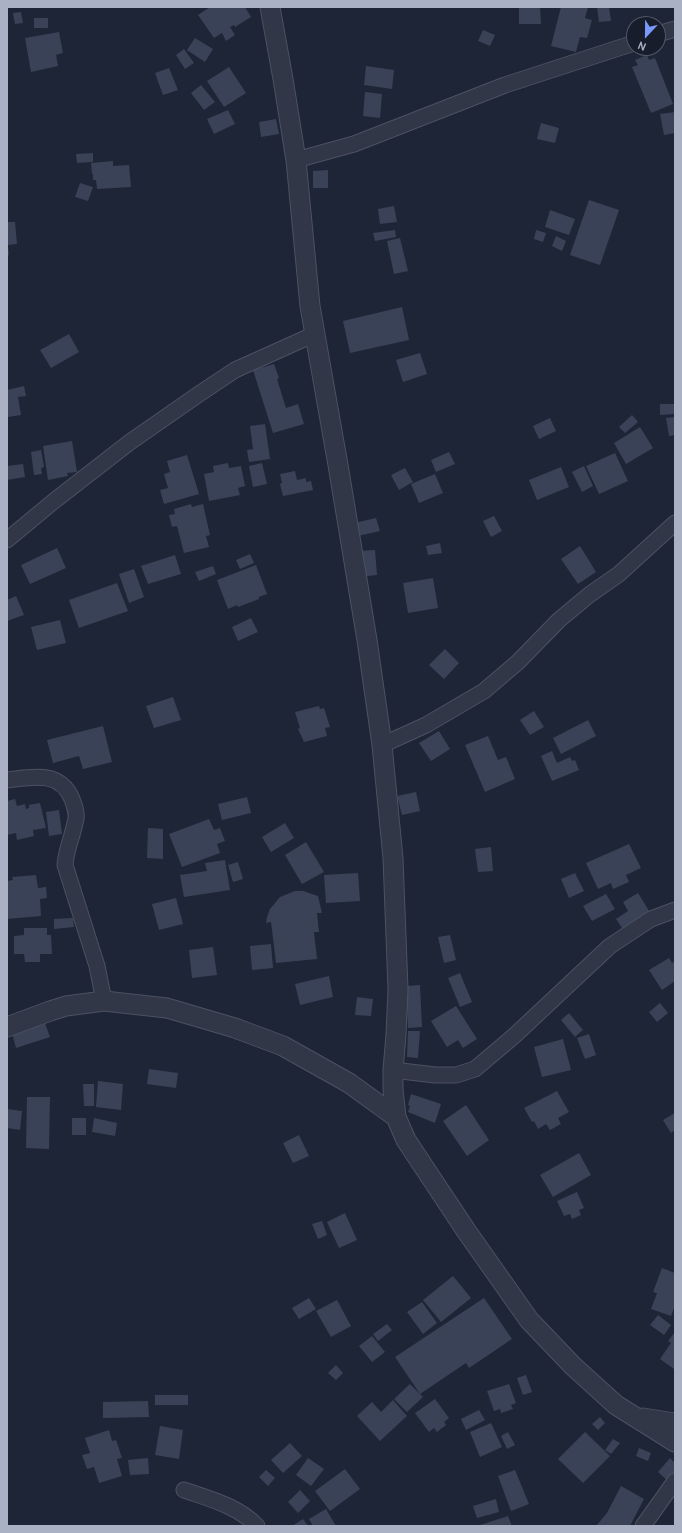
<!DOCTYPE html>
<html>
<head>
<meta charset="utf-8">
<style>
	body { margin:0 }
	#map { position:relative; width:682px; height:1533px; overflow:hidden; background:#1e2536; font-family:Cabin,sans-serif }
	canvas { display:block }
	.frame { position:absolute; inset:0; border:8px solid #abb1c4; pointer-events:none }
	.north { position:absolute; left:626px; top:16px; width:40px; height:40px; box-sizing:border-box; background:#171d2b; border:1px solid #525868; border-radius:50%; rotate:202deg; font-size:11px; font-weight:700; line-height:16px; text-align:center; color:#abb1c4 }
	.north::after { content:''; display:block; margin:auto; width:14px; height:18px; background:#7999fb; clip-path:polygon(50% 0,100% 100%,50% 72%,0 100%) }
</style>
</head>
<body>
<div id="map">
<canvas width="682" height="1533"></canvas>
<div class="frame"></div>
<div class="north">N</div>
</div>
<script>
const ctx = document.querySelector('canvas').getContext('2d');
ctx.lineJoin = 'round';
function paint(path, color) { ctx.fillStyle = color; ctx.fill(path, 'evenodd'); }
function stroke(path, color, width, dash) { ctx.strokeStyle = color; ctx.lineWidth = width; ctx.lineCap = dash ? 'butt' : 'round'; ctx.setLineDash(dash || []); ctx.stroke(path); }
paint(new Path2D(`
	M210 7H245L251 17 235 27 234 25 230 27 235 35 226 41 222 33 214 38 198 15Z
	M519 7H540L541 24H519Z
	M561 7H588L585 18 592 20 587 38 580 37 576 52 551 46Z
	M597 7H609L611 21 599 22Z
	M21 12 23 23 15 24 13 13Z
	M34 18H48V28H34Z
	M483 30 495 35 490 46 478 41Z
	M59 32 63 53 56 55 58 66 31 72 25 38Z
	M195 38 213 49 205 62 187 50Z
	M184 49 194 63 185 69 176 55Z
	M647 55 649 60 655 58 673 104 651 113 632 67 638 65 635 60Z
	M366 66 394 70 392 89 364 85Z
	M229 67 246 93 224 107 207 81Z
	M169 68 178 90 163 95 155 73Z
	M201 85 215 102 204 110 191 93Z
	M365 92 382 94 380 118 363 116Z
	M228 110 235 124 214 134 207 119Z
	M675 112V133L664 135 660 114Z
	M276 119 279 134 261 137 259 122Z
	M541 123 559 128 555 143 537 139Z
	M93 153V162L77 163 76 154Z
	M113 161V166L129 165 131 187 97 189 96 180H93V174H92L91 163Z
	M328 170V188H313V171Z
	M80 183 93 187 88 201 75 197Z
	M589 200 619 210 600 265 570 255Z
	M394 206 397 222 380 224 378 209Z
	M550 210 575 219 569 235 545 227Z
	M7 222H15L17 244 8 245 9 255 7 256Z
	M395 230 396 237 375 241 373 233Z
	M536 230 546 233 543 242 534 239Z
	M556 236 566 241 562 251 552 246Z
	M400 238 408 271 394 274 387 241Z
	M402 307 409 340 350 353 343 321Z
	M69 334 79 352 51 368 40 350Z
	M420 353 427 374 403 382 396 360Z
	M274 364 279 378 277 379 286 408 298 404 304 424 273 433 253 370Z
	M24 386 26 396 18 397 21 415 8 417 7 390Z
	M660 404H675V414L660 415Z
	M632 415 638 422 625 433 619 427Z
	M675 417V435L669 436 666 418Z
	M550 418 556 431 539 439 533 426Z
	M265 424 270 459 249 462 247 450 253 449 250 426Z
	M640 427 653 448 626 464 614 443Z
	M72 441 77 472 67 473 68 476 48 480 43 446Z
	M41 450 44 467 41 468 42 474 34 475 31 452Z
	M449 452 455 464 436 472 431 460Z
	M615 453 628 481 599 494 586 466Z
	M187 455 199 494 164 504 160 490 168 488 164 474 170 472 167 461Z
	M228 463 229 468 241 466 245 486 238 488 240 495 209 501 204 474 214 472 213 466Z
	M262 463 267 484 253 487 249 466Z
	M23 464 25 477 7 480V466Z
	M584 466 593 486 582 492 572 472Z
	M561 467 569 487 537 500 529 480Z
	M405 468 413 482 399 490 391 475Z
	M295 471 297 480 306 478V482L311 481 313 490 283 496 280 484 282 483 280 474Z
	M435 474 443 493 419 503 411 484Z
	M191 504 192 507 203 504 210 535 206 536 209 547 184 553 177 526 172 527 169 515 175 514 174 509Z
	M494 516 502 531 491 537 483 521Z
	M376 518 380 531 354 537 350 524Z
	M440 543 442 553 428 555 426 546Z
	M580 546 596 572 578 584 561 559Z
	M57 548 66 568 30 584 21 565Z
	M375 550 377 575 360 577 358 551Z
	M250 554 254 563 240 569 236 560Z
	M175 555 181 574 148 584 141 566Z
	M256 565 267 594 259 597V599L238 607 237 605 228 609 217 580Z
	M213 566 216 574 199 581 195 572Z
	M134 569 144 597 129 603 119 574Z
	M433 578 438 608 408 613 403 583Z
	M117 583 128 611 79 628 69 600Z
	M16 596 24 615 7 621V600Z
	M251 618 258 632 238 641 232 627Z
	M60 620 66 643 37 650 31 627Z
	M445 649 459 663 444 679 429 665Z
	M173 697 181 720 154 728 146 706Z
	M319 706 320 709 324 708 330 727 325 728 327 736 304 742 298 729 300 728 295 712Z
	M534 711 544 727 530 735 520 720Z
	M588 720 596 736 561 754 553 738Z
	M103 726 112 762 83 769 79 756 53 763 47 740Z
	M439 731 450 749 431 761 419 743Z
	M488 736 498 760 506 757 515 779 485 792 465 745Z
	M552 751 557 763 570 757 572 761 575 760 579 770 552 781 541 756Z
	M416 792 420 811 402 815 397 796Z
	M247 797 251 813 222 820 218 804Z
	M15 799 17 806 25 804 26 809 29 808V805L40 803 46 828 33 830 34 836 17 840 16 833 7 835V801Z
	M59 810 62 834 49 836 46 812Z
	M209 819 214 830 220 828 225 841 217 844 220 853 182 867 169 834Z
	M285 823 294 838 271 852 262 837Z
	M148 828 163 829V859L147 858Z
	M306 842 324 872 302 884 285 855Z
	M629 844 641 868 626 875 629 882 613 889 611 883 598 889 586 863Z
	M491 847 493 871 478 872 475 849Z
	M225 860 230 890 184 897 180 875 207 871 205 863Z
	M238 862 243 879 233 882 228 865Z
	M358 873 360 901 326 903 324 875Z
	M575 873 584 891 569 898 561 879Z
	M36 875 38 888 46 887 47 898 40 899 41 916 7 919V881L13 880 12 877Z
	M295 891H303L318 896 322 913H317L319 932H314L317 959 276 963 271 922 266 923 267 917 270 909 280 897Z
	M638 893 651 914 624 931 616 919 628 911 623 902Z
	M606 894 615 909 592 921 583 906Z
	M176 898 183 924 159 930 152 904Z
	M73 918 74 927 54 929V919Z
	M24 928H47V935H51L52 954H40V962H25L24 954H14V936L24 935Z
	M450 935 456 960 444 963 438 937Z
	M271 944 273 968 252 970 250 946Z
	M213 947 217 975 192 978 189 950Z
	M669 958 672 963 675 961V981L662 990 649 970Z
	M460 973 472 1002 460 1007 448 978Z
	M329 976 333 997 300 1005 295 984Z
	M420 985 422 1027 408 1028 406 986Z
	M357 997 373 999 371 1016 355 1015Z
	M660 1003 668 1013 657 1022 649 1012Z
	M456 1006 477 1039 463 1048 458 1040 447 1047 431 1021Z
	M569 1013 583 1030 575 1037 561 1020Z
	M45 1023 50 1037 16 1048 12 1033Z
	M408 1031H420L418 1058 407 1057Z
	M589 1034 596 1055 585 1059 577 1038Z
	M563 1039 571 1070 542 1077 534 1047Z
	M149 1069 178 1073 176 1088 147 1084Z
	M98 1081 123 1084 121 1110 96 1107Z
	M83 1084H94V1106H84Z
	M557 1091 569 1112 558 1118 561 1124 550 1130 546 1124 538 1129 534 1121 532 1122 524 1108Z
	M411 1094 441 1104 435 1123 408 1112 410 1106 408 1105Z
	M27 1097H50L49 1149 26 1148Z
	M466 1105 489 1140 467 1156 443 1121Z
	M7 1109 22 1111 20 1130 7 1128Z
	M675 1113V1130L671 1133 663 1120Z
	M72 1118H86V1135H72Z
	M94 1118 117 1123 115 1136 92 1132Z
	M299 1135 309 1156 293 1163 283 1143Z
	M579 1153 591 1175 553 1197 540 1175Z
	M577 1192 584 1208 579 1210 581 1215 572 1219 570 1214 564 1216 557 1201Z
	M345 1213 357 1240 339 1248 327 1222Z
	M322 1221 327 1235 318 1239 312 1224Z
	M662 1268 675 1273V1306L671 1316 651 1309 657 1293 653 1292Z
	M453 1276 471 1298 441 1322 423 1300Z
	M309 1298 316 1309 299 1319 292 1308Z
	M484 1298 512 1339 469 1368 466 1363 420 1394 395 1357Z
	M337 1300 351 1326 331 1337 316 1311Z
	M422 1302 437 1323 423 1334 407 1312Z
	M658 1315 671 1325 664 1335 650 1325Z
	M387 1324 392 1330 378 1341 373 1334Z
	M675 1332V1369H674L660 1359 671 1343 668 1341Z
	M372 1336 385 1352 372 1362 359 1346Z
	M336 1365 343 1373 336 1380 328 1373Z
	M526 1375 532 1392 523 1395 517 1378Z
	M410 1384 423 1397 407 1412 394 1399Z
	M509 1384 516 1403 511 1405 513 1409 501 1413 500 1409 494 1411 487 1391Z
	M155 1395H188V1405H155Z
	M435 1399 449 1418 444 1422 446 1425 437 1432 434 1428 429 1432 415 1413Z
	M393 1400 407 1416 380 1441 357 1416 372 1402 381 1412Z
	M148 1401 149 1417 103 1418V1402Z
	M479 1410 485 1420 466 1430 461 1419Z
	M600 1417 605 1423 598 1430 592 1424Z
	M491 1423 502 1447 480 1457 470 1432Z
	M160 1426 183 1430 179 1459 155 1455Z
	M109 1430 112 1441 116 1440 122 1458 117 1459 122 1476 99 1483 94 1467 87 1469 82 1455 90 1453 85 1438Z
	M508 1432 515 1445 507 1449 501 1436Z
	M585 1432 610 1456 583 1483 558 1459Z
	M613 1439 620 1443 611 1454 605 1450Z
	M290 1443 302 1456 283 1473 271 1460Z
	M639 1448 651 1453 648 1461 636 1456Z
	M148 1458 149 1474 130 1475 128 1460Z
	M308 1458 324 1469 311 1486 296 1475Z
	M670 1458 675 1463V1475L669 1482 658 1472Z
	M345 1469 360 1489 330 1511 315 1491Z
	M266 1470 275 1478 268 1486 259 1477Z
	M515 1470 529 1504 511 1511 498 1476Z
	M621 1486 644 1499 630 1526H596L607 1513Z
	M300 1490 310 1501 298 1513 288 1502Z
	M496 1499 499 1512 477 1518 473 1506Z
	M326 1509 336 1526H313L309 1519Z
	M508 1516 512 1526H477Z
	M303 1519 308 1526H292Z`), '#3a4257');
const minor = new Path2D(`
	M658 34 675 29
	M296 160 354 144 505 85 634 43
	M7 540 54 501 130 442 199 394 235 370 315 334
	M382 745 426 725 484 691 518 662 559 620 589 595 619 574 675 523
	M7 780C32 777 60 770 72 799 75 807 78 815 75 823 72 838 66 850 65 865L97 966 104 1001
	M393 1070 435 1075H456L475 1069 514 1036 610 946 651 919 675 910
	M184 1490C210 1499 238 1506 257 1526
	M643 1526 675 1481`);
const tertiary = new Path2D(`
	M270 7 283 79 296 160 310 306 338 465 367 640 382 745 393 858 398 989 396 1035 393 1070V1089L396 1117 406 1140 467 1232 529 1320 573 1366 616 1405 675 1442
	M7 1027 50 1011 66 1006 104 1001 167 1008 235 1028 283 1046 349 1083 396 1117
	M643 1418 675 1423`);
stroke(minor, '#4c5262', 17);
stroke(tertiary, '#4c5262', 21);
stroke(minor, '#323747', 15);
stroke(tertiary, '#323747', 19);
</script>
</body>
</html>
